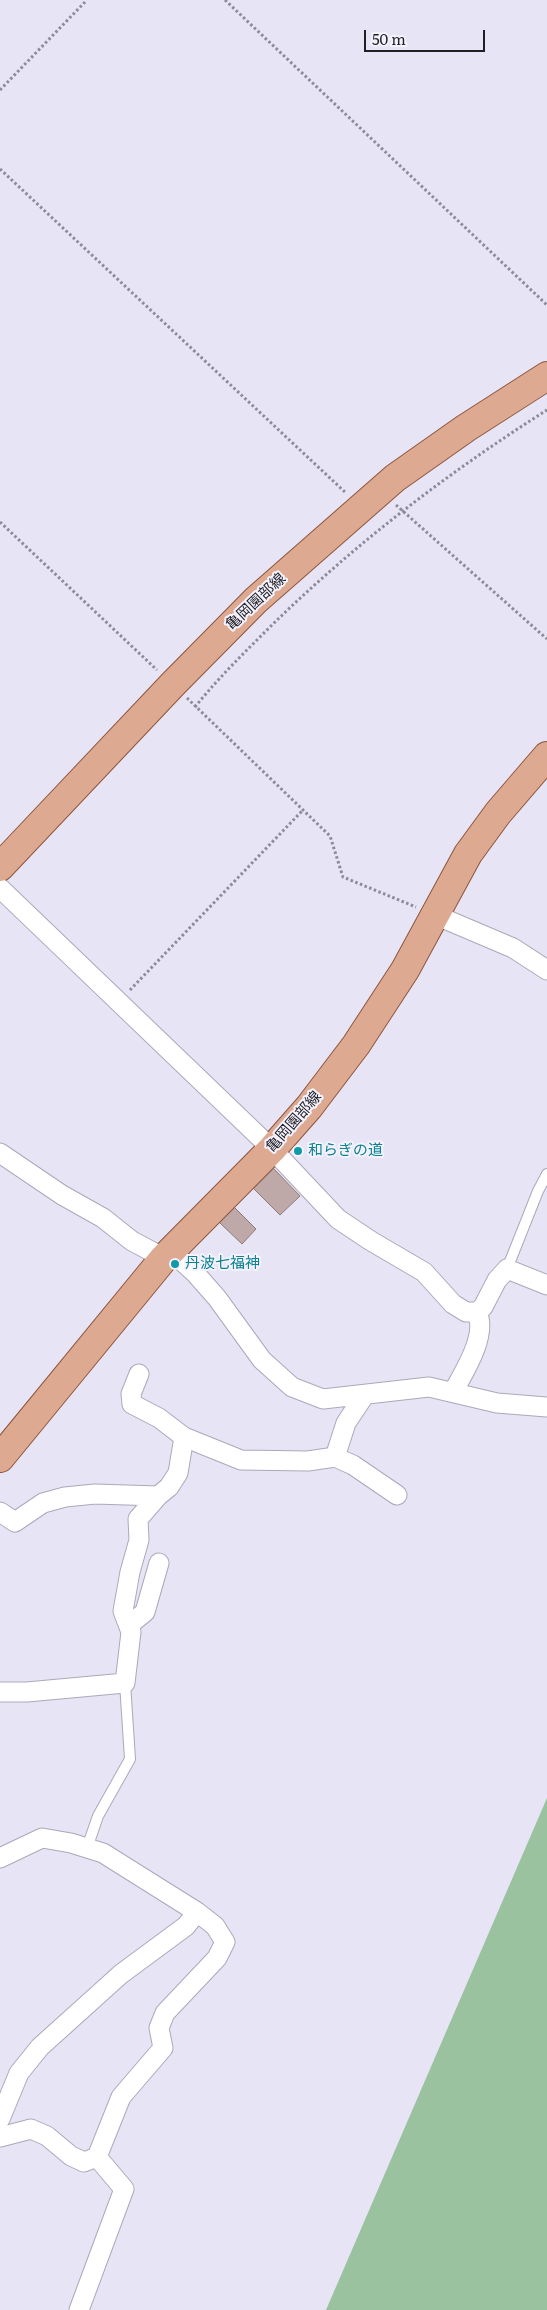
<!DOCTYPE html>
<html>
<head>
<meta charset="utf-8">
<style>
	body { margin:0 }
	#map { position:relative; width:547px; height:2310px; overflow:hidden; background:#e7e4f5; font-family:Literata,serif }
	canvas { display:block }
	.scale { position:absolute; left:364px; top:30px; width:121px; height:22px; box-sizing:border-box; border:2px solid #201f25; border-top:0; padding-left:6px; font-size:15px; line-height:18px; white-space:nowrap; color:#201f25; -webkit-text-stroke:4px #f4f2fd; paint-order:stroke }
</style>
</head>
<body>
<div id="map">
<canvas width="547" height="2310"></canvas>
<div class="scale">50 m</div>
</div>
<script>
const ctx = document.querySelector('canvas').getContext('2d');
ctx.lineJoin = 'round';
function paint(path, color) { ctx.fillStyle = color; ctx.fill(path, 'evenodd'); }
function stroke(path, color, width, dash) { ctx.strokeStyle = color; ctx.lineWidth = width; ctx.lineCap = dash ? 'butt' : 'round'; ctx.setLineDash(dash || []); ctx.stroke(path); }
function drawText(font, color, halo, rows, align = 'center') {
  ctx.font = font + ' Literata,"Noto Sans JP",serif'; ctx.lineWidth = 4; ctx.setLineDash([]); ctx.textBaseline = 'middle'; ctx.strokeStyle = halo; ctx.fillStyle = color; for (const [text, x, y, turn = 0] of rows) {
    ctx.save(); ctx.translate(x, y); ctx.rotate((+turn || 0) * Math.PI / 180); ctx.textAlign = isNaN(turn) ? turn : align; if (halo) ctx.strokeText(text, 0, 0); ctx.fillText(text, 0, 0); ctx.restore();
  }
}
paint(new Path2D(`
	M547 1798V2310H326Z`), '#9ac29f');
const building = new Path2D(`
	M274 1169 300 1196 280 1215 254 1189Z
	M235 1208 256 1229 242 1244 220 1223Z`);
paint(building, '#bea9a8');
stroke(building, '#8d7a78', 1);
const lane = new Path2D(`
	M507 1269 538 1191 547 1174
	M87 1848 98 1816 130 1759 125 1683`);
const street = new Path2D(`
	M0 888 272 1149 338 1219 371 1241 424 1272 453 1304 466 1312H477L483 1307 497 1280 507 1269 547 1285
	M433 914 513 948 547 970
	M0 1153 62 1195 103 1218 132 1241 164 1258
	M171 1251 195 1273 217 1298 262 1360 292 1387 323 1399 429 1387 497 1403 547 1407
	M139 1374 131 1394 132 1404 159 1418 184 1437 241 1460 308 1461 335 1457 353 1465 397 1495
	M453 1392C464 1372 488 1335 477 1312
	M335 1457 346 1423 364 1396
	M0 1512 15 1522 43 1503 65 1497 95 1494 158 1496 169 1487 178 1473 184 1437
	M129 1625 145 1612 159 1563
	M0 1692H27L125 1683 131 1632 123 1611 130 1572 139 1540 138 1519 158 1496
	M0 1858 42 1838 71 1843 103 1853 197 1912 215 1926 225 1942 217 1958 165 2013 159 2028 163 2048 121 2097 97 2157 84 2162 71 2156 47 2136 31 2129 0 2137
	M0 2119 19 2073 40 2047 121 1974 186 1926 197 1912
	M79 2310 124 2189 97 2157`);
const primary = new Path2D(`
	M0 867 173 684 256 600 395 478 466 428 547 376
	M0 1458 164 1258 272 1149 309 1107 356 1045 405 970 468 854 498 813 547 756`);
stroke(lane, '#aca8b9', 12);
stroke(street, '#aca8b9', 21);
stroke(primary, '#8d553c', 30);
stroke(new Path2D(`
	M225 0 547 305
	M0 90 85 2
	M0 169 346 493
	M396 505 547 639
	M0 522 157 670
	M187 698 330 836 343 877 416 907
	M195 707C219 677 246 651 273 624 356 543 449 472 547 410
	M130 990 303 810`), '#8d8b97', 3, [2.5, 2.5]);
stroke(lane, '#fff', 10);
stroke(street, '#fff', 19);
stroke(primary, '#ddaa91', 28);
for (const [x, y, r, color] of [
	[298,1151,5,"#0f9aa8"],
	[175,1264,5,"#0f9aa8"]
]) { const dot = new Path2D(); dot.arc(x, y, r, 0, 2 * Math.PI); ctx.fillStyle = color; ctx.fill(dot); stroke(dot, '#f4f2fd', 2); }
drawText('15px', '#201f25', '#f4f2fd', [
	["亀岡園部線",256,602,-43],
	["亀岡園部線",294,1122,-49]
]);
drawText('15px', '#0d838f', '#f4f2fd', [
	["和らぎの道",308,1151],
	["丹波七福神",185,1264]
], 'left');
</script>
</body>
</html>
